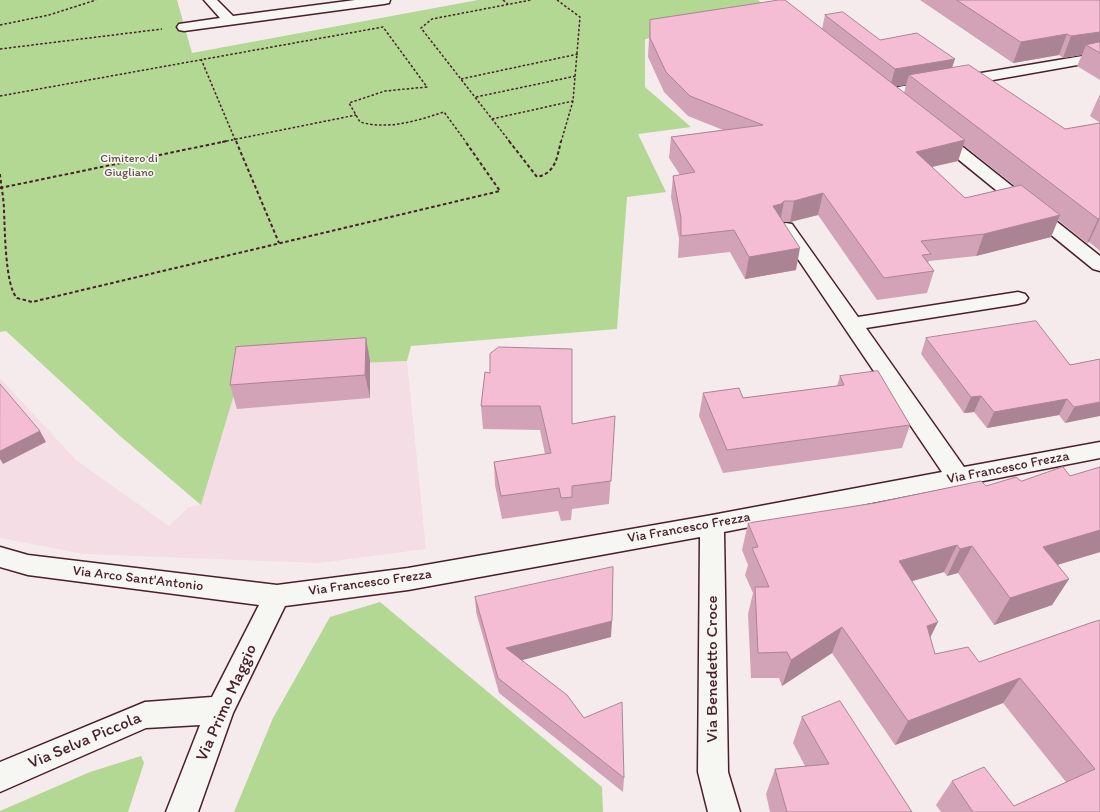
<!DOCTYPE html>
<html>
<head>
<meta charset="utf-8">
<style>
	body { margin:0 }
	canvas { display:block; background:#f6ebec }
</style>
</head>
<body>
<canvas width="1100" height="812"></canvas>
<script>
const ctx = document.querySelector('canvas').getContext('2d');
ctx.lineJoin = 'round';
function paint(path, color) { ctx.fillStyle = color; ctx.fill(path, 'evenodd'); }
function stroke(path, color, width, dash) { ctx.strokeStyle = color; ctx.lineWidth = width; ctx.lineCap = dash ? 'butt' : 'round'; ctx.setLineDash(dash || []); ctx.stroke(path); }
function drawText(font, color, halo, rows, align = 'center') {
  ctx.font = font + ' Itim,sans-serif'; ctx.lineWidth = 3.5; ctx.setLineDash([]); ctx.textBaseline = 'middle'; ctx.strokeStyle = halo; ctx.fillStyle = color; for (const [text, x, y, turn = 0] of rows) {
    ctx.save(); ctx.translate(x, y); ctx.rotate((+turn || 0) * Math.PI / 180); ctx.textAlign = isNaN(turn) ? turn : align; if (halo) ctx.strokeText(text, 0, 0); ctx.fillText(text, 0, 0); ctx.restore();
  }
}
paint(new Path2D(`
	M407 361 426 549 319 563 84 554 0 538V378L76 460 169 526 189 507 201 505 242 368Z`), '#f5dde5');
paint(new Path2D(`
	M0 0H177L192 53 478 0H758L778 17 645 39V87L691 127 638 134 666 192 627 197 617 329 411 346 407 361 242 368 201 505 120 436 6 331 0 332Z
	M380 602 602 787 603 812H234L273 718 330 617Z
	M141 756 144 763 128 812H0V811L90 772Z`), '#b2d893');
const minor = new Path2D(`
	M204 0H217L233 16 355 0H390L389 3 384 4 184 31 179 30 177 27 179 24 220 18Z
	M1100 53V61L886 99 881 97 878 94 881 91 886 89Z
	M938 130 944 132 1100 256V271L1093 269 932 138 930 135 932 132Z
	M786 223 792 224 858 317 1018 292 1025 294 1028 298 1025 302 1018 304 866 328 964 467 1100 442V458L724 532 728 772 740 812H708L698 772 700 537 408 590 285 606 233 713 198 812H166L200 725 146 728 0 792V762L145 702 212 697 259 605 28 575 0 567V547L28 555 277 585 408 568 712 515 942 472 777 228 780 224Z`);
stroke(minor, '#4a1f2b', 3);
stroke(new Path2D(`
	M503 0 508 4
	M557 0 580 17 573 101 561 142
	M0 25 49 15 96 0
	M0 49 162 29
	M201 59 236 142
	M461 79 578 54
	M0 96 383 27 427 87 385 91 349 103 360 122C389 130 416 121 444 112L466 142
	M476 97 576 76
	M492 119 573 101
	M222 142 356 115
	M510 142 421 28 432 19 531 0`), '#4a1f2b', 1.5, [2.5, 2]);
stroke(new Path2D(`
	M236 141 279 243
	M509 141 537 177C556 173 557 157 561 141
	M0 174C1 186 4 199 4 211 5 229 5 286 17 298L32 302 500 191 465 141
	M0 188 227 141`), '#4a1f2b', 2, [3.5, 2.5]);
paint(minor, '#f6f6f2');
paint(new Path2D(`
	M920 0H1100V80L1077 66 1082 55 1063 58 1059 55 1013 63Z
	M825 15 880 40 952 67 1065 129 1100 123V251L1089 242 1087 243 1058 220 1051 237 976 256 929 261 928 263 934 271 927 293 877 300 818 215 790 222H783L796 270 745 279 730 252 678 258 679 239 671 197 673 176 680 175 669 158 671 137 723 130 688 116 664 92 648 57 650 20 822 29ZM906 85 904 93 896 86ZM963 145 1015 186 965 198 932 167 958 161Z
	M1100 94V123L1090 116Z
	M366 338 370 361V398L237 409 230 385Z
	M926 338 1070 365 1100 359 1065 423 1059 415 987 428 974 412 964 413 921 354Z
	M485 372 572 424 615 416 609 504 572 509 571 520 561 521 558 511 502 519 495 485 494 462 545 454 540 430 483 429 481 406Z
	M840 376 910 425 902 448 723 473 699 416 703 393 743 398 837 386Z
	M1100 467V552L1057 565 1069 579 1052 605 994 625 958 573 947 576 944 572 912 581 935 654 979 662 1093 622 1100 812H941L936 805 952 781 1014 806 1066 782 1003 703 895 745 832 653 782 686 779 678H751L748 614 753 593 745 575 748 565 742 550 748 523 1021 481 1070 476Z
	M475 597 611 637 522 660 624 778 623 792 499 693 476 612Z
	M802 717 912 812H770L766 794 775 769 805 766 793 743Z`), '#d2a3b6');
paint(new Path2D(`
	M1100 32V52L1086 45 1082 55 1063 58 1071 36Z
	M1067 34 1059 55 1013 63 1021 42Z
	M955 59 949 77 909 75 906 85 890 87 895 69Z
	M965 140 958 161 909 172 916 152Z
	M823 193 818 215 790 222 794 201Z
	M784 201 780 223 773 206Z
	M1060 215 1051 237 976 256 984 234Z
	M1100 218 1089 242 1087 243 1098 219Z
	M800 248 796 270 745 279 749 257Z
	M366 338 370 361V398L365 375Z
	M981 396 974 412 964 413 971 397Z
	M1067 399 1059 415 987 428 994 412Z
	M1100 402V416L1065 423 1074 407Z
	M40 431 46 442 3 464 0 459V451Z
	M1100 530V552L1027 574 1043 547Z
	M957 545 944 572 888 588 899 561Z
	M972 546 958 573 947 576 960 549Z
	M1069 579 1052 605 994 625 1010 598Z
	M612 621 611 637 507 664 506 648Z
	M938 622 925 648 927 626Z
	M842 627 832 653 782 686 791 660Z
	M1020 678 1003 703 895 745 908 721Z`), '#ab8494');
const building = new Path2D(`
	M779 0H785L965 140 916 152 965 198 1021 185 1060 215 984 234 921 241 931 254 922 255 934 271 884 278 823 193 794 201H784L781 204 773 206 800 248 749 257 734 230 681 236V218L673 176 695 172 671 137 763 125 690 96 666 72 650 38V20Z
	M957 0H1100V32L1071 36 1067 34 1021 42Z
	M843 12 880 40 917 33 955 59 895 69 825 15Z
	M1100 42V53L1086 45Z
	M969 65 1065 129 1100 123V218L1098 219 909 75Z
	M1036 321 1070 365 1100 359V402L1074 407 1067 399 994 412 981 396 971 397 926 338Z
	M366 338 365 375 230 385 236 347Z
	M499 347 572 349V424L615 416 611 481 572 486V497L561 498 559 488 501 496 494 462 551 453 540 406H481L485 372 490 373V354Z
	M878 371 910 425 727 450 703 393 739 388 743 398 844 385 840 376Z
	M0 384 40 431 0 451Z
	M1063 467 1070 476 1100 467V530L1043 547 1069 579 1010 598 972 546 960 549 957 545 899 561 938 622 927 626 935 654 968 647 979 662 1093 622 1100 620V812H973L952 781 984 767 1014 806 1095 769 1020 678 908 721 842 627 791 660 787 652 758 653 755 587H769L752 548 758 547 748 523 875 503 981 481 986 486 1016 477 1021 481Z
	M613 567 612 621 506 648 567 695 584 718 622 702 624 778 498 678 475 597Z
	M840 701 912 812H787L775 769 829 764 802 717Z`);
paint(building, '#f4bdd4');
stroke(building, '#ab8494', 1);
drawText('12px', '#644d45', '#f6f6f2', [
	["Cimitero di",129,159],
	["Giugliano",129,173]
]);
drawText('14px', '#4a1f2b', '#f6f6f2', [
	["Via Francesco Frezza",1008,468,-11],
	["Via Francesco Frezza",689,528,-10],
	["Via Arco Sant'Antonio",138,579,7],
	["Via Francesco Frezza",370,583,-8]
]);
drawText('17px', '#4a1f2b', '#f6f6f2', [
	["Via Benedetto Croce",713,669,-90],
	["Via Primo Maggio",227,703,-66],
	["Via Selva Piccola",85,741,-23]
]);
</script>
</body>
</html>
